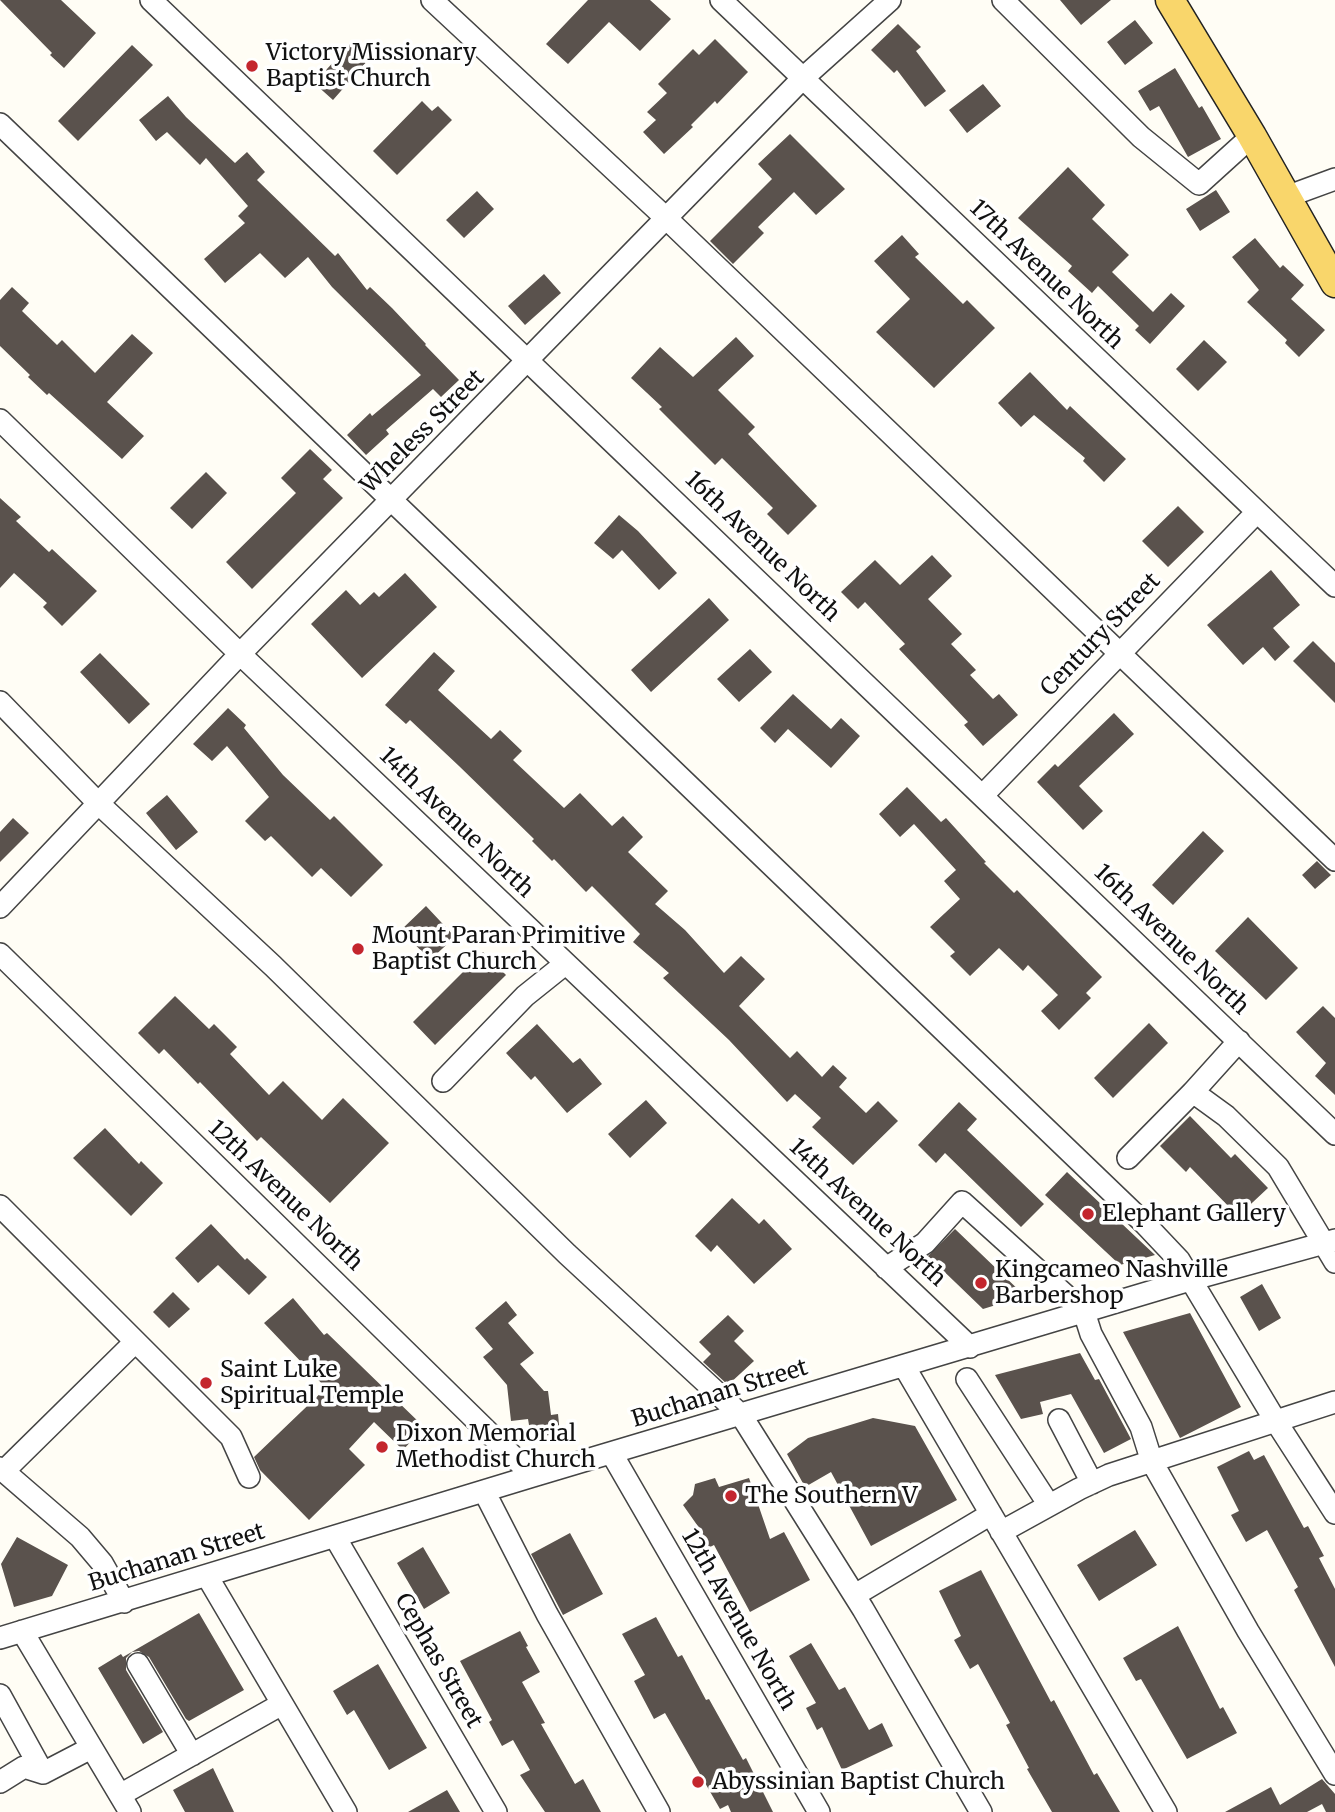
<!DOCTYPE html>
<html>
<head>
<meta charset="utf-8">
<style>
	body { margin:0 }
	canvas { display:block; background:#fffdf5 }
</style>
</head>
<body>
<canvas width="1335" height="1812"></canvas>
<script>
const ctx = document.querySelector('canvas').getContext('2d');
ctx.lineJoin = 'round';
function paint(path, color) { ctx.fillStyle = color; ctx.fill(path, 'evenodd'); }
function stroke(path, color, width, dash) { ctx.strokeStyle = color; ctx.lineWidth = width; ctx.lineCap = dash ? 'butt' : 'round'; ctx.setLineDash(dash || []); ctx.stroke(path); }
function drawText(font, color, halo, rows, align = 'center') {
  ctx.font = font + ' Merriweather,serif'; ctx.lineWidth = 7; ctx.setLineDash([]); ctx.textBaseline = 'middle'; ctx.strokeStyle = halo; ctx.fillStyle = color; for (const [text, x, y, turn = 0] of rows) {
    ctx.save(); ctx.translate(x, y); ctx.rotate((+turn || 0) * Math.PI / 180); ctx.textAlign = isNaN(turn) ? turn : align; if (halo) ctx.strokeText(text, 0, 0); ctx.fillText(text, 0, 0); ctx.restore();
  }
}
paint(new Path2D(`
	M0 0H61L96 33 64 68 50 55 52 53Z
	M588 0H650L671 19 640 51 609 22 568 64 546 44Z
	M1060 0H1111L1081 25Z
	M1135 20 1153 43 1125 65 1107 42Z
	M898 24 921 47 916 51 946 91 925 107 897 70 894 73 871 50Z
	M715 39 748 72 717 104 715 101 691 125 693 127 664 154 643 132 656 120 647 112 667 93 658 84 693 49 699 55Z
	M351 43 369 59 333 100 314 83Z
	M132 45 153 65 78 141 58 121Z
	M1175 68 1199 108 1202 106 1221 139 1188 157 1159 106 1150 111 1138 91Z
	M983 84 1001 106 967 133 949 110Z
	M168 96 186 117 235 163 247 152 265 172 257 180 335 256 338 253 367 290 370 287 392 308 426 344 425 345 459 380 441 397 433 389 386 430 389 434 366 455 347 435 370 413 372 416 421 375 332 287 308 257 285 278 260 253 225 283 204 259 245 223 238 216 248 206 206 158 200 165 167 132 156 141 139 120Z
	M422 101 432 111 438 106 452 120 397 175 373 151Z
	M790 134 845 189 816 215 794 192 758 227 764 233 733 264 710 241 772 179 758 164Z
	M1068 167 1105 205 1092 219 1129 255 1112 272 1153 312 1171 293 1185 306 1150 344 1135 330 1139 326 1098 286 1092 293 1068 271 1072 266 1018 218Z
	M1216 190 1230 212 1200 231 1186 209Z
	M477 191 494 209 464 238 446 220Z
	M902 235 919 254 915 257 963 304 967 300 995 328 934 388 876 332 910 299 874 261Z
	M1255 238 1280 268 1283 265 1304 285 1291 299 1325 330 1299 357 1285 343 1287 340 1247 302 1259 290 1232 257Z
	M544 274 561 293 525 325 508 306Z
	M12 287 29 303 22 311 57 345 62 340 95 373 132 334 153 353 107 402 144 436 122 459 49 393 47 395 28 377 30 375 0 346V300Z
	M736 337 754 356 718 390 755 427 748 434 817 506 788 535 767 514 773 508 722 458 715 465 659 409 662 407 631 378 660 347 693 377Z
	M1204 340 1227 362 1198 391 1176 369Z
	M1030 372 1067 410 1070 406 1126 459 1104 482 1083 461 1085 458 1034 415 1021 427 998 403Z
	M310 449 332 470 323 479 343 498 252 589 226 562 296 493 281 478Z
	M206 472 227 493 192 529 170 508Z
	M0 498 21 517 16 521 49 552 52 549 97 591 62 626 43 607 47 603 14 573 0 588Z
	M1178 506 1204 532 1168 567 1142 541Z
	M619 515 638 531 677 573 659 590 622 550 613 559 594 543Z
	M932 555 952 576 928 599 962 634 951 644 976 670 970 675 993 699 999 694 1018 715 983 746 964 725 968 722 899 649 905 644 865 602 858 609 841 592 875 560 900 585Z
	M1271 570 1300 605 1273 628 1290 647 1275 661 1263 647 1243 665 1207 625Z
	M405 573 437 607 362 678 311 624 346 590 360 605 374 592 379 597Z
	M709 598 729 620 651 692 631 670Z
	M1313 641 1335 663V703L1293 661Z
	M750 649 772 672 739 702 717 679Z
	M434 652 455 671 438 690 491 739 500 730 522 751 513 760 564 808 580 793 612 826 623 816 643 837 628 852 668 891 655 904 685 930 724 973 741 956 765 979 739 1006 790 1058 797 1051 822 1077 833 1065 847 1078 839 1087 866 1113 878 1101 898 1121 853 1165 812 1127 821 1118 795 1094 787 1102 729 1040 663 978 669 973 633 942 640 934 592 886 586 892 554 859 552 861 532 841 534 839 459 766 410 720 406 724 385 705Z
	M100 653 150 704 129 724 80 672Z
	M793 694 831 729 841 718 860 736 831 768 788 729 775 743 760 728Z
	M228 708 246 725 244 728 283 775 330 820 334 816 383 865 351 897 321 868 312 877 271 836 265 841 245 821 269 797 227 746 212 761 193 744Z
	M1114 713 1134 734 1079 786 1103 811 1083 830 1037 782 1055 764 1058 767Z
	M907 787 941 822 946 818 986 862 984 863 1014 893 1017 890 1102 977 1086 993 1091 998 1059 1030 1041 1011 1058 995 1028 965 1023 971 999 948 970 976 950 956 955 952 930 927 960 899 944 881 956 870 914 824 900 837 879 814Z
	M167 795 198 832 176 850 146 813Z
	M13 818 29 833 0 862V832Z
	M1203 831 1224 851 1173 905 1152 885Z
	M1317 861 1331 875 1315 889 1302 875Z
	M426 906 455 937 430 960 401 930Z
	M1248 917 1298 968 1266 1000 1215 951Z
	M483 952 506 975 435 1045 413 1022Z
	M175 996 209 1029 214 1024 237 1047 230 1054 269 1095 283 1081 322 1120 343 1098 389 1143 330 1203 261 1137 257 1141 200 1082 198 1084 164 1049 159 1054 138 1033Z
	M1323 1006 1335 1018V1095L1315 1076 1326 1063 1296 1032Z
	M1149 1023 1168 1043 1113 1098 1094 1078Z
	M537 1024 573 1063 580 1058 602 1084 567 1113 535 1076 531 1080 506 1053Z
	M646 1100 667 1123 630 1158 608 1134Z
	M959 1102 977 1119 967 1130 1044 1204 1021 1227 945 1153 936 1163 918 1145Z
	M1190 1116 1231 1158 1235 1154 1268 1188 1238 1216 1190 1167 1186 1172 1160 1146Z
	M105 1128 139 1164 141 1161 163 1183 131 1216 73 1158Z
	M1067 1172 1155 1255 1120 1265 1045 1195Z
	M732 1198 759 1224 764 1219 792 1249 754 1284 717 1245 711 1252 695 1236Z
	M211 1224 245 1260 247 1258 267 1277 249 1295 218 1265 198 1283 175 1258Z
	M955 1229 1025 1296 983 1309 928 1256Z
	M1262 1284 1281 1318 1259 1331 1240 1297Z
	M173 1292 190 1309 169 1328 153 1312Z
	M293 1298 324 1335 327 1333 424 1427 403 1450 374 1422 349 1449 365 1465 309 1520 260 1470 254 1457 326 1388 264 1323Z
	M506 1301 517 1315 508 1323 534 1353 520 1364 544 1391H548L551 1415 558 1414 560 1434 531 1437 528 1419 511 1421 507 1385 483 1357 493 1349 475 1328Z
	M1190 1313 1241 1407 1180 1438 1123 1332Z
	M728 1315 744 1331 734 1341 754 1361 728 1385 703 1362 711 1354 699 1342Z
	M1080 1353 1095 1380 1099 1379 1131 1439 1104 1453 1071 1394 1040 1402 1043 1414 1021 1419 995 1375Z
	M873 1418 915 1426 957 1500 871 1546 831 1472 805 1487 787 1454 808 1438Z
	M1249 1451 1254 1460 1264 1455 1304 1528 1308 1526 1324 1556 1319 1558 1335 1589V1667L1294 1590 1298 1587 1267 1530 1246 1542 1231 1515 1239 1511 1217 1467Z
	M715 1478 719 1487 749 1478 770 1539 784 1532 810 1580 750 1612 714 1545 708 1548 701 1535 702 1532 683 1505 693 1495 695 1484Z
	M1135 1530 1157 1565 1099 1601 1077 1565Z
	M570 1533 603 1594 563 1615 531 1554Z
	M17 1537 68 1565 52 1596 14 1607 1 1564Z
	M423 1547 450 1593 424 1609 397 1563Z
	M981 1570 1051 1702 1054 1700 1094 1775 1097 1773 1120 1812H1052L1027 1769 1029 1768 1006 1725 1010 1723 978 1664 970 1669 954 1640 961 1636 939 1591Z
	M199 1613 244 1690 189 1721 186 1719 149 1657 139 1651 132 1652 126 1658V1670L163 1732 143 1744 98 1668 121 1654 123 1657Z
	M656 1617 678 1657 682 1655 706 1700 709 1699 743 1760 746 1758 773 1812H731L728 1805 720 1809 665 1713 654 1719 634 1681 645 1675 622 1634Z
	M1178 1626 1220 1709 1223 1707 1237 1733 1187 1759 1141 1679 1136 1681 1123 1658Z
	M520 1631 528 1646 526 1647 540 1672 522 1682 545 1723 541 1724 575 1784 583 1779 601 1812H545L520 1775 530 1770 513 1740 502 1746 489 1722 492 1720 460 1661Z
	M811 1643 839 1690 845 1687 869 1730 882 1723 893 1746 842 1770 822 1727 817 1730 806 1708 816 1703 789 1656Z
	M378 1664 427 1748 389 1770 354 1710 347 1715 333 1691Z
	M213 1768 234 1812H185L173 1790Z
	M1322 1779 1335 1794V1812H1326L1322 1804 1307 1812H1225L1271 1787 1280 1805Z
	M447 1790 460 1812H408Z`), '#5a524d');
const minor = new Path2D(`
	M151 0 1335 1134
	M432 0 667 219 1335 860
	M721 0 1335 586
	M1003 0 1141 137 1199 184 1252 136
	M0 124 1144 1223 1179 1260 1275 1420 1335 1513
	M1286 197 1335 179
	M0 420 240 654 970 1347
	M0 702 98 803 273 966 567 1254 741 1415 863 1609 981 1812
	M983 795 1257 512
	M0 907 240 654 802 79 890 0
	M0 954 533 1476
	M1239 1041 1193 1092 1226 1116 1278 1167 1335 1262
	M443 1081 525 996 565 964
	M1128 1158 1193 1092
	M0 1206 231 1437 249 1477
	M886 1268 925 1243 962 1202 1084 1312 1091 1334 1141 1427 1152 1462 1248 1631 1335 1774
	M904 1366 1166 1812
	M967 1379 1049 1505
	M1059 1420 1092 1483
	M612 1454 819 1812
	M0 1468 80 1537 102 1563 124 1602
	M4 1471 135 1342
	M484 1491 547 1614 659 1812
	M1001 1532 1079 1489 1109 1475 1335 1402
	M335 1537 496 1812
	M207 1576 346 1812
	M855 1595 991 1514
	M22 1631 130 1812
	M0 1638 533 1476 1190 1280 1335 1240
	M138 1664 192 1755
	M0 1695 43 1773
	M0 1782 24 1767 43 1773 91 1748
	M120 1795 282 1704`);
const major = new Path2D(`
	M1170 0 1252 136 1335 283`);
stroke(minor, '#444', 24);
stroke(major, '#222', 31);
stroke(minor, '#fff', 21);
stroke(major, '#f9d66b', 28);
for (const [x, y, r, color] of [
	[252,66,7,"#c4262e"],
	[358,949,7,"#c4262e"],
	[1088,1214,7,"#c4262e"],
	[981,1283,7,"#c4262e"],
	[206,1383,7,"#c4262e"],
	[382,1447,7,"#c4262e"],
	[731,1496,7,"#c4262e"],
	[698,1782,7,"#c4262e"]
]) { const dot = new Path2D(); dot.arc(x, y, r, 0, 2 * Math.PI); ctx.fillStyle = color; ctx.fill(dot); stroke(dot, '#fff', 2.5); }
drawText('23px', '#111', '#fff', [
	["Victory Missionary",266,53],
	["Baptist Church",266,79],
	["Mount Paran Primitive",372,936],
	["Baptist Church",372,962],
	["Elephant Gallery",1102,1214],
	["Kingcameo Nashville",995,1270],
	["Barbershop",995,1296],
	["Saint Luke",220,1370],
	["Spiritual Temple",220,1396],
	["Dixon Memorial",396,1434],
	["Methodist Church",396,1460],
	["The Southern V",745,1496],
	["Abyssinian Baptist Church",712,1782]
], 'left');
drawText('23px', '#111', '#fff', [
	["17th Avenue North",1046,275,44],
	["Wheless Street",423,432,-45],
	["16th Avenue North",762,547,44],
	["Century Street",1101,635,-46],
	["14th Avenue North",456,823,44],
	["16th Avenue North",1171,940,44],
	["12th Avenue North",285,1196,44],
	["14th Avenue North",867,1213,43],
	["Buchanan Street",720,1394,-17],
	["Buchanan Street",177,1558,-17],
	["12th Avenue North",738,1620,60],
	["Cephas Street",438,1661,60]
]);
</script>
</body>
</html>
